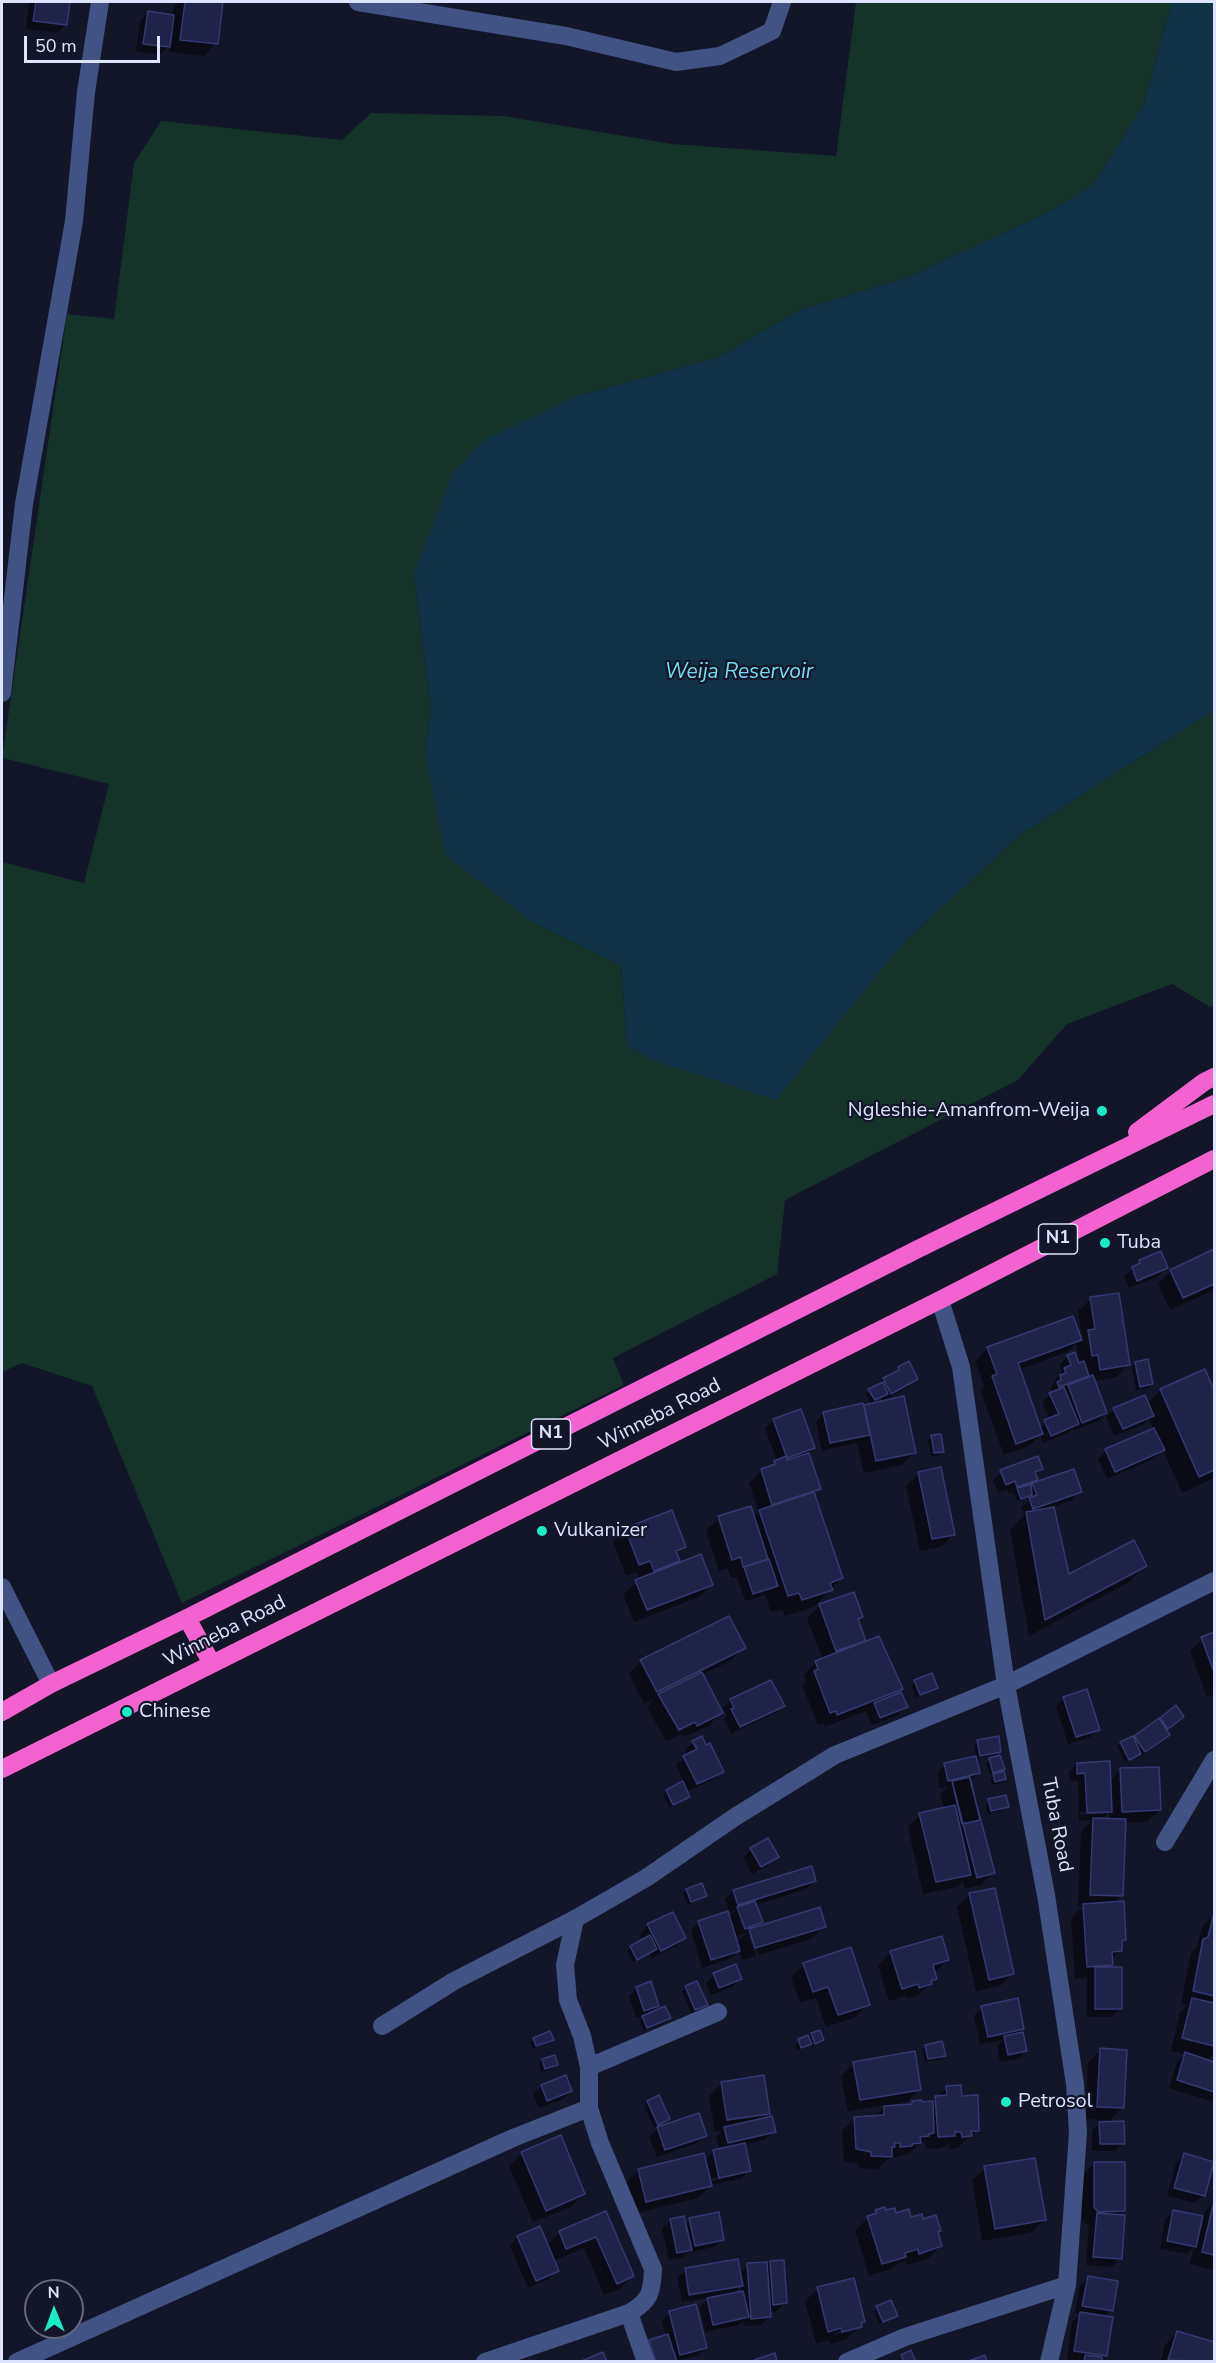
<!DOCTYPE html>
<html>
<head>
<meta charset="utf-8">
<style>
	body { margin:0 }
	#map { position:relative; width:1216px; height:2363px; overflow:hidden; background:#131529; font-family:"Nunito Sans",sans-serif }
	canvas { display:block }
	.frame { position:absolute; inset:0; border:3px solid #dee3fc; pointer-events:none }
	.north { position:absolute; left:24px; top:2279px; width:60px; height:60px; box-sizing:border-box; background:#131529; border:2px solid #64677d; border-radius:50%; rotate:359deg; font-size:16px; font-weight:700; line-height:24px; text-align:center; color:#dee3fc }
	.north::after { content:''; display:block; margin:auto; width:21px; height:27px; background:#19edc7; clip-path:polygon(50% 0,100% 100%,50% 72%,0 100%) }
	.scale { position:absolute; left:24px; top:36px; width:136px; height:27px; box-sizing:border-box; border:3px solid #dee3fc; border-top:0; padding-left:8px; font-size:18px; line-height:21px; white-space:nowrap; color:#dee3fc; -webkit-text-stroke:4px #131529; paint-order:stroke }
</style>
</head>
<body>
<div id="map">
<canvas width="1216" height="2363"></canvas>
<div class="frame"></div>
<div class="north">N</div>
<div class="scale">50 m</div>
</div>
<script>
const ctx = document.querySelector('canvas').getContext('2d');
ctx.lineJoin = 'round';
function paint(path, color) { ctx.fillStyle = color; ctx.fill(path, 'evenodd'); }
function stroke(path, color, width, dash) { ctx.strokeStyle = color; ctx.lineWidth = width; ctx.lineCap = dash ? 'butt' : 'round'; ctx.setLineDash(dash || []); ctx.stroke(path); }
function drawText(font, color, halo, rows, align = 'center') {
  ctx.font = font + ' "Nunito Sans",sans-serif'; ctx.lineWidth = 4.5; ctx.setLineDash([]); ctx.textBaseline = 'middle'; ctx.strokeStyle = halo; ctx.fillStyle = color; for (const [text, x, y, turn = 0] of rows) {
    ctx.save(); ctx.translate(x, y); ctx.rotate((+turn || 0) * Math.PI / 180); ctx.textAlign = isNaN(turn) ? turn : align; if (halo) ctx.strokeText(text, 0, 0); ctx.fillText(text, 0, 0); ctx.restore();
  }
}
paint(new Path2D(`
	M856 2H1172L1144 104 1093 185 1049 212 906 278 800 310 719 357 571 398 414 573 431 708 425 754 533 922 621 965 627 1046 655 1061 903 943 1022 833 1214 710V1005L1210 1007 1172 984 1067 1024 1018 1080 785 1200 777 1274 613 1358 624 1385 182 1603 92 1386 22 1363 2 1372V862L84 883 109 784 2 758 67 314 114 319 134 163 161 121 342 140 371 113 503 116 672 144 836 156Z`), '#16332a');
paint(new Path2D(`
	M1172 2H1214V710L1022 833 903 943 776 1100 655 1061 627 1046 621 965 533 922 446 856 425 754 431 708 414 573 453 473 483 441 571 398 719 357 800 310 906 278 1049 212 1093 185 1144 104Z`), '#0f3246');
paint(new Path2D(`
	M29 2H69L66 24 58 33 26 29Z
	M179 2H221L216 43 204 56 169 52V46L160 55 136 51 140 21 148 13 172 16 174 7Z
	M1214 1251V1290L1170 1310 1158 1284 1171 1271Z
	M1140 1261 1166 1268 1158 1276 1129 1288 1124 1277Z
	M1091 1299 1128 1365 1116 1377 1094 1381 1106 1413 1098 1421 1074 1430 1073 1428 1069 1432 1043 1443 1040 1435 1029 1446 1004 1455 980 1390 984 1386 975 1361 988 1348 1072 1318 1083 1344 1078 1311ZM1076 1344 1079 1364 1068 1356 1060 1365 1062 1371 1052 1385 1051 1394 1042 1402 1050 1420 1039 1428 1018 1370 1067 1352Z
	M1136 1363 1152 1384 1148 1388 1136 1390 1132 1367Z
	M899 1368 916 1379 908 1387 882 1401 881 1398 871 1403 865 1394Z
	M1204 1371 1214 1393V1478L1182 1493 1163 1450 1155 1458 1107 1479 1098 1459 1106 1451 1154 1430 1149 1419 1144 1424 1114 1436 1106 1417 1114 1409 1147 1404 1161 1390Z
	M865 1406 915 1452 902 1465 864 1473 857 1443 822 1451 816 1422 824 1413 862 1408Z
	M774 1420 813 1448 807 1454 819 1488 814 1494 841 1578 814 1607 785 1616 782 1609 771 1612 765 1595 745 1601 737 1577 731 1578 728 1569 719 1571 706 1530 719 1518H753L759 1512 749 1483 761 1471 777 1461 765 1428Z
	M932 1437 942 1452 939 1455 931 1456 928 1440Z
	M1041 1469 1035 1475 1036 1479 1030 1485 1073 1471 1080 1492 1072 1500 1052 1507 1068 1576 1145 1565 1129 1582 1029 1636 1010 1530 1024 1515 1021 1507 1028 1501 1027 1498 1017 1501 1014 1493 1009 1494 1007 1489 998 1492 993 1480 1001 1472Z
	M919 1473 954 1534 941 1547 920 1551 906 1486Z
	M626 1530 685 1546 676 1555 678 1560 671 1568 712 1584 699 1597 634 1622 623 1594 640 1580 637 1572 626 1576 613 1542Z
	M820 1606 861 1616 857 1621 865 1643 901 1689 894 1696 906 1707 898 1715 872 1725 866 1711 825 1727 823 1723 818 1725 802 1685 806 1681 804 1675 816 1662 823 1660 807 1618Z
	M1214 1634V1694L1207 1697 1190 1651 1202 1639Z
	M744 1647 731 1660 702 1675 721 1713 708 1726 684 1737 682 1734 666 1741 647 1707 655 1698 644 1704 629 1674 641 1661Z
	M915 1682 936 1688 916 1698 911 1685Z
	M1064 1698 1098 1729 1090 1737 1068 1744 1056 1707Z
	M731 1700 784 1705 775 1713 731 1734 724 1719 727 1716 723 1708Z
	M1176 1707 1179 1720 1165 1730 1169 1735 1137 1759 1135 1757 1125 1762 1117 1746 1121 1743 1133 1739Z
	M978 1741 1000 1752 996 1755 975 1759 978 1773 970 1781 993 1872 981 1885 965 1889 963 1881 957 1887 923 1894 908 1827 920 1815 944 1809 940 1795 948 1786 940 1788 937 1773 945 1765 976 1757 974 1745Z
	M693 1742 722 1771 714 1779 686 1792 688 1797 685 1800 669 1808 663 1794 684 1782 676 1765 688 1755 685 1750Z
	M990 1760 1003 1769 997 1774 1005 1779 1001 1783 992 1785 990 1779 996 1774 990 1775 986 1763Z
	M1077 1764 1109 1782 1121 1770 1160 1810 1147 1822 1124 1823 1121 1896 1114 1903 1125 1940 1120 1944 1121 1950 1111 1960V1965L1108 1968 1120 2008 1112 2017H1087V1978L1075 1979 1071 1918 1082 1907H1078L1081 1832 1092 1820 1079 1821 1078 1781H1070L1069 1772ZM1104 1811V1814L1080 1815V1812ZM1109 1812 1110 1820 1102 1819Z
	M989 1801 1007 1807 1003 1810 988 1814 986 1804Z
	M751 1850 777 1856 769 1865 752 1874 743 1858Z
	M815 1881 807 1889 755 1905 761 1922 755 1928 824 1926 811 1939 759 1955 753 1936H749L756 1956 742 1960 739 1950 731 1958 702 1968 691 1930 699 1922 729 1912 725 1899 734 1891ZM736 1910 728 1918 727 1913ZM748 1932 736 1943 734 1937Z
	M687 1890 705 1896 688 1905 683 1894Z
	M970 1895 1013 1973 1000 1986 976 1991 957 1907Z
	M1214 1914V2053L1207 2061 1214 2064V2098L1211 2101 1169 2088 1177 2062 1185 2054 1171 2051 1180 2012 1188 2005 1181 2003 1191 1953 1197 1948 1202 1927Z
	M648 1925 684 1938 676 1946 652 1958 650 1953 633 1962 627 1951 643 1940 640 1934Z
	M891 1952 947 1960 935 1972V1978L918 1996 907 1999 906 1996 889 2001 878 1965Z
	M804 1965 868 2004 856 2017 826 2027 816 1998 800 2003 791 1977Z
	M714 1975 740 1979 732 1987 711 1995 706 1983Z
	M696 1983 706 2004 691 2013 682 1991Z
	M637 1988 658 2006 650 2014 669 2018 665 2022 644 2031 639 2020 643 2016 636 2018 629 1996Z
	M982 2007 1023 2029 1017 2035 1026 2050 1018 2059 1000 2062 997 2046 1003 2040 980 2044 974 2016Z
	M812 2035 822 2040 819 2043 812 2046 810 2044 798 2051 795 2044Z
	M534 2039 552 2040 548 2043 533 2049 530 2043Z
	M926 2046 944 2056 940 2059 925 2062 922 2050Z
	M1101 2050 1123 2107 1110 2120 1085 2119 1088 2063Z
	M554 2057 557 2064 553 2068 541 2072 539 2064 542 2060Z
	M854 2063 920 2089 907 2102 889 2105 890 2107 909 2106 913 2102 930 2103 947 2088 960 2098 977 2130 957 2148 949 2149V2144L941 2148 926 2149 925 2140 906 2155 888 2159 878 2169 859 2168V2164L844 2162 842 2131 855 2118 875 2117 886 2105 848 2112 841 2076Z
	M722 2083 769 2113 762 2120 774 2131 766 2139 744 2145 749 2170 741 2179 711 2185 698 2198 633 2214 626 2183 638 2171 704 2161 714 2151 720 2150 716 2137 722 2131 715 2132 709 2096ZM742 2171V2174L712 2181V2178Z
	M542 2086 571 2091 563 2099 539 2108 533 2094Z
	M648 2102 668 2119 654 2128 644 2106Z
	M698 2115 705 2135 697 2143 657 2157 649 2137 657 2129Z
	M1100 2123 1123 2143 1115 2151H1092V2131Z
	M522 2153 583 2194 571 2207 533 2222 509 2166Z
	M1184 2155 1203 2195 1195 2203 1167 2196 1176 2163Z
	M1095 2163 1124 2211 1118 2216 1120 2258 1112 2267 1086 2265 1089 2224H1085L1082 2220V2176Z
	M985 2168 1044 2220 1032 2232 982 2241 972 2180Z
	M1214 2201V2270L1190 2264 1194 2247 1187 2254 1160 2249 1165 2220 1173 2212 1201 2217Z
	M876 2211 922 2221 940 2231 937 2234 940 2246 928 2259 907 2265 905 2261 897 2264 891 2269 869 2276 855 2230Z
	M605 2213 632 2276 620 2289 604 2295 584 2248 553 2261 557 2270 549 2279 528 2288 510 2245 518 2237 547 2245 559 2233Z
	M671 2220 685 2225 690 2220 723 2239 714 2247 686 2253 682 2258 669 2260 662 2228Z
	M770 2262 785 2303 777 2311 769 2312V2316L761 2325 744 2326 743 2321 739 2325 705 2332 700 2307 709 2298 682 2302 677 2278 686 2270 739 2274 748 2265 766 2267ZM741 2286V2292L732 2294Z
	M1088 2278 1112 2310 1105 2317V2355L1100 2362H1080L1067 2359 1072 2322 1080 2314 1075 2313 1080 2286Z
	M818 2289 863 2322 847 2339 830 2344 829 2340 816 2343 805 2301ZM852 2328V2331L835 2335V2332Z
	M877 2308 896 2315 879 2324 874 2311Z
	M670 2313 706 2347 697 2356 675 2361 646 2362 642 2350 650 2341 666 2337 662 2321Z
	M1177 2332 1214 2343V2362H1160L1165 2345Z`), '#0007');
const building = new Path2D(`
	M36 2H70L67 25 33 21Z
	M185 2H223L218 44 180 40Z
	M148 11 174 15 170 47 143 44Z
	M1214 1249V1284L1183 1298 1170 1270Z
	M1161 1251 1168 1268 1137 1281 1132 1267 1140 1263 1139 1260Z
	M1119 1293 1130 1365 1100 1370 1098 1355 1092 1356 1088 1330 1095 1329 1090 1297Z
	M1073 1316 1082 1340 1018 1363 1043 1434 1016 1444 992 1376 997 1374 987 1347Z
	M1075 1352 1079 1363 1084 1361 1089 1376 1059 1387 1057 1382 1061 1380 1060 1375 1066 1373 1064 1368 1071 1365 1067 1355Z
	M1148 1359 1153 1384 1140 1387 1135 1362Z
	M909 1361 918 1379 891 1394 883 1378 899 1370 898 1367Z
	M1205 1369 1214 1390V1470L1199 1477 1160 1389Z
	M1093 1375 1107 1413 1082 1423 1068 1385Z
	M883 1382 888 1394 875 1400 868 1389Z
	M1064 1387 1079 1424 1051 1436 1044 1420 1059 1414 1049 1393Z
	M1145 1395 1154 1416 1123 1429 1113 1408Z
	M904 1396 916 1453 876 1461 864 1405Z
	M863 1403 870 1435 830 1443 823 1412Z
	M801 1409 815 1448 787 1458 773 1419Z
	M1154 1428 1165 1450 1115 1472 1105 1449Z
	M941 1434 944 1452 934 1453 931 1435Z
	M809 1453 821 1489 772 1505 761 1469 775 1464 774 1461 786 1456 787 1460Z
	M1038 1456 1043 1469 1035 1472 1038 1480 1017 1487 1015 1481 1006 1485 1000 1470Z
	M941 1467 955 1535 932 1539 918 1472Z
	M1074 1469 1082 1492 1033 1509 1029 1498 1037 1495 1032 1483Z
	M1031 1484 1032 1495 1021 1499 1017 1488Z
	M814 1492 843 1578 830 1583 833 1590 802 1600 799 1593 788 1596 759 1510Z
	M751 1506 768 1559 743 1567 741 1557 732 1560 718 1516Z
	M1054 1507 1069 1574 1134 1540 1147 1566 1045 1620 1026 1512Z
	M672 1510 686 1547 676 1551 680 1561 654 1571 650 1561 639 1565 625 1528Z
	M701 1554 713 1585 647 1610 635 1580Z
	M769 1559 778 1586 753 1594 744 1567Z
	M854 1592 863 1617 858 1619 866 1641 836 1651 819 1604Z
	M729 1616 746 1648 657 1692 640 1660Z
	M1214 1632V1672L1201 1637Z
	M879 1636 903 1689 837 1715 836 1711 830 1713 814 1671 818 1669 815 1661Z
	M702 1672 723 1713 697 1726 695 1722 679 1730 658 1694Z
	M932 1673 938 1688 920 1695 914 1680Z
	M771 1680 785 1706 740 1727 731 1709 734 1708 730 1699Z
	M1087 1689 1100 1730 1076 1737 1063 1697Z
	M901 1692 908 1707 880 1718 874 1703Z
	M1176 1705 1184 1717 1168 1729 1160 1718Z
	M1159 1718 1170 1735 1145 1752 1134 1736Z
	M702 1736 706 1745 710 1743 724 1772 697 1784 683 1756 697 1749 692 1741Z
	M999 1736 1001 1752 980 1756 977 1740Z
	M1133 1736 1141 1754 1129 1760 1120 1742Z
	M1000 1755 1005 1769 993 1773 989 1758Z
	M976 1756 980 1773 948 1781 944 1763Z
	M1110 1761 1112 1812 1087 1813 1085 1773 1077 1774V1763Z
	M1159 1767 1161 1810 1122 1812 1120 1768Z
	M1004 1771 1006 1779 995 1782 993 1774Z
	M969 1776 995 1873 977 1878 952 1781Z
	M970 1777 980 1820 962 1824 952 1781Z
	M683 1781 690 1797 673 1805 666 1790Z
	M1006 1795 1009 1807 991 1811 988 1799Z
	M955 1805 971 1875 936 1882 919 1813Z
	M1093 1818 1126 1819 1123 1896 1090 1895Z
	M768 1838 779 1857 761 1867 750 1848Z
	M812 1866 816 1881 738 1905 733 1890Z
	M702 1883 707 1896 691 1902 686 1889Z
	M995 1888 1014 1974 989 1980 969 1893Z
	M755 1901 763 1922 745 1929 737 1907Z
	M1124 1901 1126 1940 1122 1941V1951L1112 1952 1113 1965 1087 1967 1083 1904Z
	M820 1907 826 1927 755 1948 749 1929Z
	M728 1911 740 1951 711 1960 698 1921Z
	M673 1912 686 1938 661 1951 647 1924Z
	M1214 1913V1996L1193 1991 1203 1939 1208 1937Z
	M650 1935 657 1949 637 1960 630 1946Z
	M942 1936 949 1960 933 1965 937 1979 931 1981 932 1984 919 1988 918 1984 902 1989 890 1951Z
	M851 1947 870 2005 838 2015 828 1987 813 1992 803 1963Z
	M736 1964 742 1979 719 1988 713 1973Z
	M1095 1967H1122V2009H1095Z
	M651 1981 659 2006 644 2011 636 1987Z
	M697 1981 708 2005 695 2010 685 1986Z
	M1018 1998 1024 2029 988 2037 981 2006Z
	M1192 1998 1214 2003V2046L1182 2038Z
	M665 2006 671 2018 647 2028 642 2016Z
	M820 2030 824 2040 815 2044 811 2033Z
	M550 2031 554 2040 536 2046 533 2038Z
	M1023 2032 1027 2051 1008 2055 1004 2036Z
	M808 2035 812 2044 801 2048 798 2039Z
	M942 2041 946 2056 928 2059 925 2045Z
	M1100 2048 1127 2050 1124 2108 1097 2107Z
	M915 2051 921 2090 860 2100 853 2062Z
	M1185 2052 1214 2062V2092L1177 2080Z
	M555 2055 558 2065 545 2069 542 2059Z
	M566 2075 572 2091 547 2101 541 2085Z
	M764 2075 770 2114 727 2120 721 2082Z
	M961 2085 962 2096 978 2095 979 2131H971L972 2136 962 2137 961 2132H955V2136L938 2137 935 2096 947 2095 946 2086Z
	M659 2095 670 2119 658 2125 647 2101Z
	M922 2100V2102L933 2101 934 2133 929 2134V2136L920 2137 921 2143 912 2144V2146L900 2147V2143H894L895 2147H892V2157L871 2156V2152L856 2149 854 2117 884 2115V2106L912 2104V2101Z
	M699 2113 707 2136 665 2150 657 2127Z
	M772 2116 776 2132 728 2143 724 2127Z
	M1124 2121 1125 2144H1100L1099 2122Z
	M561 2135 585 2194 546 2211 521 2152Z
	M745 2143 751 2171 719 2178 713 2150Z
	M704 2153 712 2186 646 2202 638 2169Z
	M1184 2153 1214 2162 1205 2196 1174 2188Z
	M1035 2158 1046 2220 995 2229 984 2166Z
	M1094 2162H1125V2211L1098 2212 1094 2207Z
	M1214 2201V2255L1202 2252Z
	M885 2207 886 2210 895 2208 896 2213 909 2209 911 2217 922 2214 923 2219 936 2215 941 2231 938 2232 942 2246 919 2254 918 2249 905 2253 906 2257 882 2264 867 2216 877 2213 875 2210Z
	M1173 2210 1203 2216 1196 2247 1167 2241Z
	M606 2211 634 2276 617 2284 596 2237 566 2249 559 2231Z
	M719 2212 724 2240 695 2246 689 2218Z
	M1097 2213 1125 2215 1122 2259 1093 2257Z
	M684 2216 692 2250 677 2253 670 2219Z
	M540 2226 559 2271 536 2281 517 2236Z
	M738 2259 743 2286 689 2295 685 2268Z
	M784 2260 787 2303 773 2305 770 2261Z
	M767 2262 771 2317 751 2319 747 2263Z
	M1088 2276 1118 2281 1113 2311 1082 2306Z
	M854 2278 865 2322 861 2323 862 2327 842 2332 841 2328 828 2332 817 2287Z
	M743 2291 749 2317 713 2325 707 2298Z
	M891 2300 898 2316 883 2322 876 2306Z
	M696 2304 707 2348 680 2355 669 2311Z
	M1080 2312 1113 2317 1107 2356 1074 2351Z
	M1177 2331 1214 2342V2362L1168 2360Z
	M668 2334 677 2362H656L649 2340Z
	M911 2350 916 2362H904L901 2355Z
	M603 2352 607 2362H579Z
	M775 2353 777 2362H754V2360Z
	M985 2355 987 2362H966Z
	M1085 2355 1102 2357V2362H1084Z`);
paint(building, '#202349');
stroke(building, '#343973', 1.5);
stroke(new Path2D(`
	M358 2 566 36 676 62 720 56 772 31 782 2
	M2 693 24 504 74 221 86 92 100 2
	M940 1300 961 1367 1006 1685 1046 1895 1075 2084 1078 2133 1067 2285 1049 2362
	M2 1587 51 1684
	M1165 1842 1214 1760
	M575 1919 565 1965 568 2000 582 2036 589 2067V2108L600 2143 653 2269C652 2293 650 2301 629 2313L646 2362
	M382 2026 454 1981 575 1919 646 1878 735 1817 835 1755 1006 1685 1214 1581
	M589 2067 718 2012
	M17 2362 513 2138 589 2108
	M485 2362 629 2313
	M847 2362 905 2337 1067 2285`), '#425284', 18);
stroke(new Path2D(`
	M1137 1132 1204 1082 1214 1077
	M187 1618 212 1664
	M2 1712 51 1684 187 1618 920 1248 1214 1104
	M2 1769 940 1300 1214 1159`), '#f362d0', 18);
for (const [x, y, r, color] of [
	[1102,1111,6,"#19edc7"],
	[1105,1243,6,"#19edc7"],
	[542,1531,6,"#19edc7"],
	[127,1712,6,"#19edc7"],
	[1006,2102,6,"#19edc7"]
]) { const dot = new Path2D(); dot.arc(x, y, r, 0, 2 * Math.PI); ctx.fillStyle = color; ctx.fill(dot); stroke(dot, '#131529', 2); }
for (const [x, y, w] of [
	[1058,1239,39],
	[551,1434,39]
]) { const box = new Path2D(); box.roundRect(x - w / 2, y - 15, w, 30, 4.5); ctx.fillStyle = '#131529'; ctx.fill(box); stroke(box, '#dee3fc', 1.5); }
drawText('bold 18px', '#dee3fc', null, [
	["N1",1058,1239],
	["N1",551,1434]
]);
drawText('20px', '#dee3fc', '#131529', [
	["Ngleshie-Amanfrom-Weija",1090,1111,"right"],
	["Tuba",1117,1243],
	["Vulkanizer",554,1531],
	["Chinese",139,1712],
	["Petrosol",1018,2102]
], 'left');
drawText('20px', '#dee3fc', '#131529', [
	["Winneba Road",660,1415,-27],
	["Winneba Road",225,1632,-27],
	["Tuba Road",1056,1825,79]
]);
drawText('italic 21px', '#74ddf4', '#131529', [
	["Weija Reservoir",739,673]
]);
</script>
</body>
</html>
